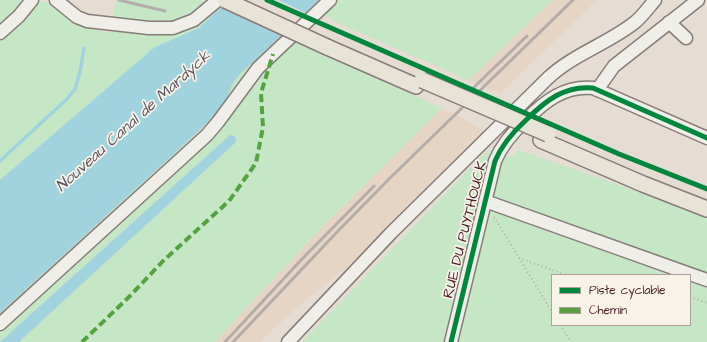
<!DOCTYPE html>
<html>
<head>
<meta charset="utf-8">
<style>
	body { margin:0 }
	#map { position:relative; width:707px; height:342px; overflow:hidden; background:#e5ddd3; font-family:"Architects Daughter",sans-serif }
	canvas { display:block }
	.legend { position:absolute; left:551px; top:274px; width:140px; height:52px; box-sizing:border-box; background:#f7f3e8; border:1px solid #b29e9c; margin:0; padding:5px 7px; list-style:none; font-size:12px; color:#4a1f2b }
	.legend li { display:flex; align-items:center; gap:8px; height:20px }
	.legend b { width:20px; border:1px solid #b29e9c }
</style>
</head>
<body>
<div id="map">
<canvas width="707" height="342"></canvas>
<ul class="legend">
<li><b style="height:5px;background:#00873e"></b>Piste cyclable</li>
<li><b style="height:5px;background:#56a243"></b>Chemin</li>
</ul>
</div>
<script>
const ctx = document.querySelector('canvas').getContext('2d');
ctx.lineJoin = 'round';
function paint(path, color) { ctx.fillStyle = color; ctx.fill(path, 'evenodd'); }
function stroke(path, color, width, dash) { ctx.strokeStyle = color; ctx.lineWidth = width; ctx.lineCap = dash ? 'butt' : 'round'; ctx.setLineDash(dash || []); ctx.stroke(path); }
function drawText(font, color, halo, rows, align = 'center') {
  ctx.font = font + ' "Architects Daughter",sans-serif'; ctx.lineWidth = 3.5; ctx.setLineDash([]); ctx.textBaseline = 'middle'; ctx.strokeStyle = halo; ctx.fillStyle = color; for (const [text, x, y, turn = 0] of rows) {
    ctx.save(); ctx.translate(x, y); ctx.rotate((+turn || 0) * Math.PI / 180); ctx.textAlign = isNaN(turn) ? turn : align; if (halo) ctx.strokeText(text, 0, 0); ctx.fillText(text, 0, 0); ctx.restore();
  }
}
paint(new Path2D(`
	M553 0H597L500 94 469 80Z
	M442 108 486 131 358 258 294 310 260 342H215L325 224Z`), '#e6d5c4');
paint(new Path2D(`
	M0 0 45 1 54 4 80 26 109 33 116 0H200L219 10 199 28 155 48 0 180Z
	M320 0H553L469 80 342 25 311 9Z
	M278 38 297 42 442 108 325 224 215 342H19L235 142 230 135 0 342V313L212 119C223 107 227 92 236 79 247 63 264 51 278 38Z
	M489 149 511 157 519 150 707 216V342H302ZM552 275H690V325H552Z`), '#c5e7c6');
paint(new Path2D(`
	M229 0H320L241 73 233 83 224 105 212 119 0 313V180L155 47 199 28Z
	M230 135 235 136 236 142 19 342H0Z`), '#a0d3de');
paint(new Path2D(`
	M226 0H278L308 14 286 34Z`), '#e5ddd3');
stroke(new Path2D(`
	M0 161 67 99 75 89 80 72 84 48`), '#a0d3de', 3.5);
const minor = new Path2D(`
	M56 0 77 17 87 21 149 28H173L194 20 218 0
	M669 22 686 38
	M0 33 19 16 32 0
	M597 90 614 66 698 0
	M485 201 707 280
	M0 324 207 135 218 122 258 68 330 0
	M288 342 391 233 548 78C574 54 607 44 634 23 642 17 648 8 655 0
	M451 342 495 161C502 144 513 132 526 120 545 101 565 85 593 88L707 138`);
const major = new Path2D(`
	M327 47 416 86
	M541 140 643 184 707 209`);
stroke(minor, '#887c7a', 15);
stroke(major, '#887c7a', 18);
stroke(new Path2D(`
	M494 217 552 312
	M519 258 566 275
	M690 297 707 303
	M560 325 571 342`), '#b4adaa', 2, [1, 3]);
stroke(minor, '#f0eee9', 12);
stroke(major, '#e8e3d7', 15);
stroke(new Path2D(`
	M119 0 165 11
	M468 93 527 36
	M225 342 302 259 374 186
	M233 342 339 230 389 179 573 0`), '#b4adaa', 3);
const majorBridge = new Path2D(`
	M225 0 327 47
	M422 80 548 134`);
stroke(majorBridge, '#887c7a', 18, []);
stroke(majorBridge, '#e8e3d7', 15);
stroke(new Path2D(`
	M82 342 130 296 163 261 229 201 256 163 263 127 261 93 273 54`), '#56a243', 4, [8, 4]);
stroke(new Path2D(`
	M267 0 619 154 707 189
	M451 342 495 161C502 144 513 132 526 120 545 101 565 85 593 88L707 138`), '#00873e', 5);
drawText('15px', '#4a1f2b', '#f7f3e8', [
	["RUE DU PUYTHOUCK",466,230,-76]
]);
drawText('italic 16px', '#5b5462', '#f7f3e8', [
	["Nouveau Canal de Mardyck",134,122,-42]
]);
</script>
</body>
</html>
